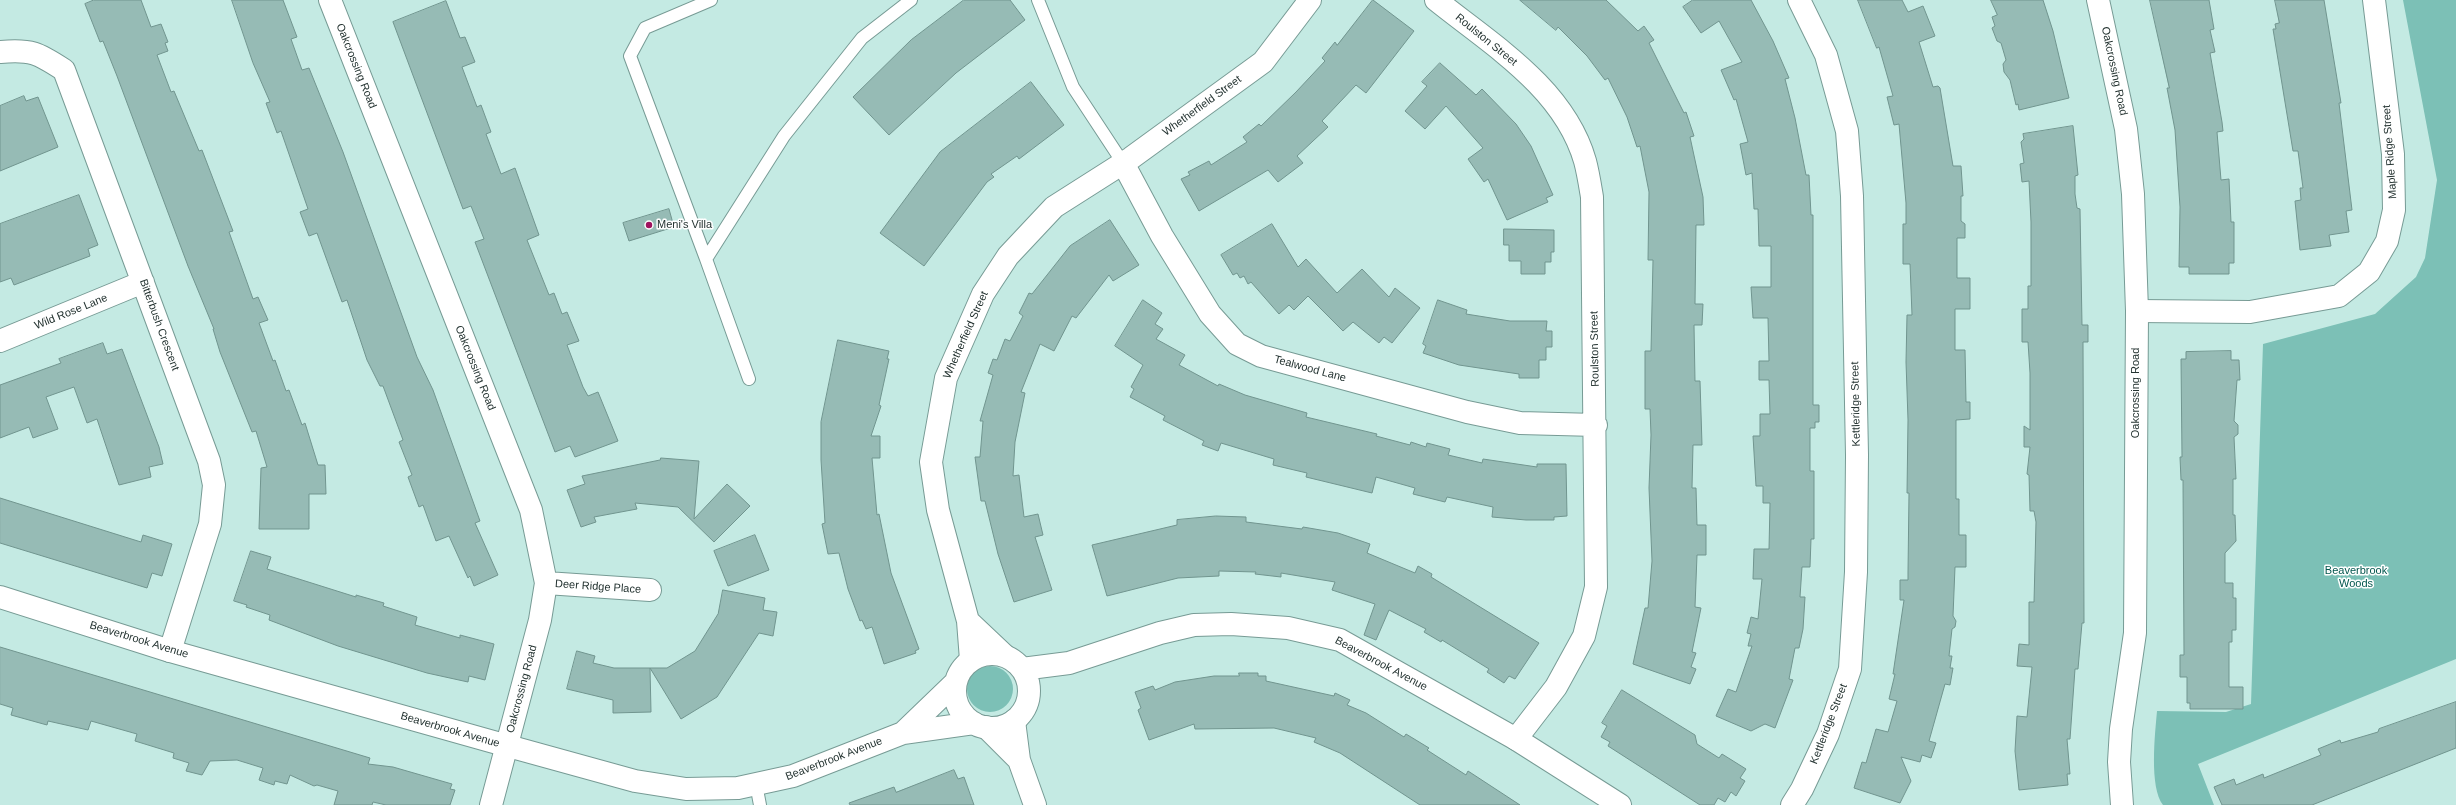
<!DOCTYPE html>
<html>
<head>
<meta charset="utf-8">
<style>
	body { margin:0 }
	canvas { display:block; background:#c4eae3 }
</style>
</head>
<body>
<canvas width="2456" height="805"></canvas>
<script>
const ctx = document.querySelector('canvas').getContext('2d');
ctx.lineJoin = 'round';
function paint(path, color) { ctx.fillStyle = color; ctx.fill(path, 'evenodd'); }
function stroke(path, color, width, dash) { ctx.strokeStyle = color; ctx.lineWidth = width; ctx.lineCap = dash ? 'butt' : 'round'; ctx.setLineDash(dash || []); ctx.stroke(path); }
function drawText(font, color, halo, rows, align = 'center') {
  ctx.font = font + ' Helvetica,sans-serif'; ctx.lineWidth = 3; ctx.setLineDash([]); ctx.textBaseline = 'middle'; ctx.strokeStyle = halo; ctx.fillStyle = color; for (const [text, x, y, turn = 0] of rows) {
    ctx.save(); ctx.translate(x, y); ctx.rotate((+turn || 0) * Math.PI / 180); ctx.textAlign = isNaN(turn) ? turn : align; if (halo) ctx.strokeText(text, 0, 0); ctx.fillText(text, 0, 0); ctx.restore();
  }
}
paint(new Path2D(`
	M2403 0H2456V659L2198 764 2214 805H2163C2149 787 2155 734 2157 711L2226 712 2251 704 2263 344 2375 314 2416 277 2425 258 2437 180Z
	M967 689a23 23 0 1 1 46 0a23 23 0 1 1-46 0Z`), '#7cc0b6');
const building = new Path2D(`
	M94 0H141L151 27 161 24 168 42 165 43 168 51 157 55 171 92 174 91 199 151 202 150 233 231 229 232 253 299 258 297 268 320 259 323 273 361 275 360 286 391 289 390 302 425 305 423 318 465H325L326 494H309V529H259L261 468 267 467 256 431 252 432 220 352 213 329H214L188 266 117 76 103 41 100 42 85 4Z
	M232 0H283L297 37 291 39 302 70 309 68 343 152 417 357 433 390 480 521 475 523 498 575 474 586 470 576 468 578 449 536 436 541 423 505 419 507 408 477 412 475 399 442 403 440 383 386H380L367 360 347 300 342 302 317 233 309 236 300 212 308 209 281 131 277 133 266 103 270 102 253 63Z
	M964 0H1010L1025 20 956 73 889 135 853 97 911 40Z
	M1373 0 1414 31 1366 93 1356 85 1322 121 1328 127 1297 156 1303 163 1278 182 1268 170 1199 211 1181 179 1190 175 1188 172 1209 161 1211 165 1247 142 1243 137 1259 124 1261 126 1296 92 1325 61 1322 58 1335 42 1337 45Z
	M1520 0H1606L1638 31 1644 26 1654 40 1649 43 1684 113 1686 112 1694 136 1690 137 1703 197 1704 225H1696L1695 304H1703L1702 325H1694L1695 381H1700L1702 445H1693L1692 488H1696L1697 525H1706V555H1697L1695 607 1701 608 1692 652 1696 653 1691 667 1696 669 1690 684 1633 664 1645 608H1648L1652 561 1649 488 1651 435 1650 409H1645V351H1651L1653 260H1648L1649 192 1640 146 1637 147 1627 117 1608 78 1605 80 1587 56 1558 27 1556 30Z
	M1693 0H1751L1773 41 1789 78 1785 79 1795 118 1806 175H1809L1811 215H1813V405H1819V422H1815V428H1810V471H1814V539H1811L1810 567H1802L1800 597H1805L1803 629 1799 648H1795L1789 679 1793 680 1775 728 1765 724 1751 731 1716 716 1728 689 1736 692 1752 646H1748L1751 634 1747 633 1751 617 1758 619 1762 579H1753L1754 549H1769L1770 503H1763V486H1756L1753 436H1760V414H1770L1769 380H1759V361H1769L1768 318H1753L1751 287H1771V246H1759L1758 209H1754L1752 173 1746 175 1740 144 1748 142 1736 99 1734 100 1721 70 1742 62 1719 21 1701 33 1683 7Z
	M1858 0H1902L1908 12 1923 6 1935 36 1919 42 1933 87 1938 86 1940 88 1953 166H1961L1963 196H1961V221L1965 224V238H1957V278H1970V309H1955V350H1965L1966 402H1970V419L1956 420V499H1959V535H1966V567H1955L1953 616 1956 621 1955 627 1952 629 1949 656H1952L1950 668H1953L1950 685 1945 684 1929 741 1936 743 1931 758 1922 755 1920 762 1901 757 1911 781 1900 803 1854 788 1862 762 1866 763 1876 729 1888 732 1897 701 1889 699 1895 674H1893L1904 600H1900V580H1908V572L1909 493H1907L1908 420 1906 362 1907 315H1912L1910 264H1903V224H1906V203L1899 124 1894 125 1887 97 1893 96 1879 47 1877 48Z
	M1991 0H2043L2053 31 2069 98 2019 110 2018 104 2016 105 2010 80 2004 72 2003 64 2006 60 2001 43 1997 41 1992 28 1995 26 1992 17 1997 15Z
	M2150 0H2209L2214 29 2210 30 2215 52 2210 53 2222 122 2223 131 2217 132 2221 180 2229 179 2231 222H2234V263H2229V274H2189V267H2179L2180 207 2175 130 2167 88H2169Z
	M2275 0H2324L2341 103H2339L2352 210 2346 211 2349 232 2329 235 2331 246 2300 250 2295 201 2301 200 2300 188H2303L2298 151H2293L2273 29H2276L2275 24 2279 23Z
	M446 1 460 38 465 37 475 62 462 67 477 107 481 105 491 132 486 134 501 174 515 168 539 235 527 240 549 295 554 293 562 314 567 312 579 341 567 345 583 387 588 396 598 392 618 441 575 457 570 446 555 452 475 242 484 239 471 206 463 209 393 22Z
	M1440 63 1476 95 1482 89 1516 124 1531 146 1553 195 1546 198 1548 202 1507 220 1488 179 1484 182 1468 159 1483 148 1446 106 1425 129 1405 111 1427 86 1422 82Z
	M1031 82 1064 125 1019 159 1017 156 991 174 994 177 987 182 924 266 880 233 940 152Z
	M24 96 26 101 38 97 58 147 0 171V106Z
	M2073 126 2078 175 2075 176V194L2077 208 2080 209 2082 325H2088V342H2083L2084 623H2082L2078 669H2075L2070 739H2067L2070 774H2067L2068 785 2019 790 2015 751 2017 716 2027 717 2032 667 2017 666 2019 644 2029 645V602H2034L2036 522 2034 511H2030L2029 475 2027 474 2030 447H2024V426L2030 430V373L2028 342H2022V309H2028V286H2031V222L2029 181 2022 182 2020 164 2024 163 2021 142 2024 139 2023 134Z
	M79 195 98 245 88 249 90 256 14 285 11 278 0 282V224Z
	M669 209 674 227 629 241 623 223Z
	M1110 220 1139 265 1113 281 1109 275 1076 318 1072 316 1054 351 1040 344 1021 392 1025 393 1015 442 1013 476 1019 475 1024 517 1038 514 1043 535 1035 537 1052 590 1014 602 998 554 985 501H981L975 457H980L983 421H980L993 375 988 373 993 359 997 360 1005 339 1010 341 1023 316 1019 313 1029 293 1032 294 1070 246Z
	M1272 224 1298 267 1306 259 1337 293 1362 269 1389 297 1395 288 1420 308 1392 343 1384 337 1379 343 1353 322 1343 331 1308 296 1294 310 1289 305 1279 314 1251 282 1248 284 1244 276 1240 278 1237 273 1233 275 1221 255Z
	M1504 229 1554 230V252H1551V262H1545V274H1521V261H1509V245H1504Z
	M1143 300 1162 313 1155 324 1163 329 1156 339 1185 355 1179 365 1218 386 1219 384 1245 395 1307 413 1306 417 1377 434 1376 436 1410 445 1411 442 1426 447 1427 443 1450 449 1448 455 1482 463 1483 459 1537 467V464H1566L1567 516 1554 517V520H1526L1492 517 1493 507 1447 497 1445 502 1413 494 1415 488 1376 477 1372 493 1306 477 1307 473 1273 465 1274 459 1221 443 1218 451 1202 445 1204 441 1163 420 1165 416 1130 397 1134 389 1131 387 1143 365 1115 346Z
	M1438 300 1467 310 1466 314 1510 321H1547L1546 331H1552V347H1546V360H1539V378H1519V374L1459 365 1423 353 1426 346 1423 344Z
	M838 340 889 351 887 359H889L879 405 881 406 871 436H880V458H872L877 515 879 514 891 573 919 649 915 651 916 653 884 664 872 627 866 629 862 620 860 621 848 589 839 553 828 554 822 524 825 523 821 460V422Z
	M103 343 107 354 122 349 159 447 163 464 149 467 151 477 119 485 97 419 87 423 74 387 46 397 58 429 33 438 29 427 0 438V385L61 363 59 359Z
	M2231 351V360H2239L2240 380H2237L2234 421 2238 425V434L2234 437 2236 479H2233V515H2235L2236 541 2225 553V583H2233V598H2236V630H2232V642H2229V687H2243V709H2190V703H2187V677H2180V655H2184L2183 480H2181L2180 457H2182L2181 359H2186V352Z
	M661 458 699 461 694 519 727 484 750 506 714 542 678 507 635 503 637 509 594 517 596 522 581 527 567 490 585 484 582 476 660 460Z
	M0 498 141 542 143 535 172 544 162 576 152 573 147 588 0 543Z
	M1216 516 1246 517V522L1302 529 1303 527 1338 533 1370 544 1367 553 1415 573 1418 566 1432 574 1431 577 1539 643 1515 679 1509 676 1504 683 1487 672 1489 669 1442 640 1441 642 1424 632 1426 629 1389 610 1376 640 1364 635 1375 604 1332 590 1335 582 1281 573V577L1255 574 1256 572 1219 571V576L1178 578 1107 596 1092 545 1177 525V520Z
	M755 535 769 570 728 586 714 551Z
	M251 551 271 557 267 569 356 597V595L384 603 383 606 417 617 415 625 460 638V635L494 644 485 680 469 676 468 682 427 673 338 646 269 620 270 615 246 607 247 605 234 601Z
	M723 590 765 598 763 610 777 612 773 636 759 633 717 697 681 719 650 668H667L695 651 718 614Z
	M0 647 370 758 368 764 393 767 452 784 450 789 455 790 450 805H386L373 802 372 805H334L338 791 317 785 314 786 290 775 287 784 275 781 274 785 259 780 263 768 237 760 210 761 202 775 186 771 189 763 173 758 174 753 135 741 137 734 91 721 88 730 48 721 47 725 11 715 13 708 0 704Z
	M577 651 595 656 593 663 614 668H650L651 712 613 713V700L567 689Z
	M1239 673H1258V676H1266V681L1334 696 1335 693 1350 700 1347 705 1366 713 1404 737 1406 734 1429 748 1427 750 1466 775 1468 771 1520 805H1420L1340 753 1314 742 1316 738 1274 728 1195 729 1194 724 1149 740 1138 710 1141 708 1135 692 1153 686 1155 690 1175 682 1214 676H1239Z
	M1622 690 1695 735 1697 744 1719 758 1722 754 1746 769 1740 778 1745 781 1736 796 1731 792 1725 802 1718 798 1714 805H1700L1608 746 1610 742 1601 737 1607 726 1602 723Z
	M2456 702V748L2312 805H2222L2214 787 2234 779 2236 785 2263 774 2264 778 2321 755 2318 749 2340 740 2341 743 2378 732 2379 729Z
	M954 770 958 779 964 777 974 805H850L849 803 894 787 896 792Z`);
paint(building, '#96bbb5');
stroke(building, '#71958f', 1);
const lane = new Path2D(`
	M711 0 645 28 630 56 706 259 784 136 862 38 911 0
	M1038 0 1073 87 1123 163
	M706 259 749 379
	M756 784 760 805`);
const street = new Path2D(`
	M330 0 531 510 546 583 540 620 491 805
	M1436 0C1492 45 1564 88 1585 161 1588 172 1590 185 1592 197L1596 587 1584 636 1556 687 1516 739
	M0 52C31 49 38 53 64 70L209 461 214 485 210 524 170 651
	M1123 163 1162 236 1210 314 1237 344 1261 356 1467 412 1520 423 1596 425
	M2137 311 2250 312 2339 296 2369 272 2387 241 2394 210 2393 154 2374 0
	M0 341 143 282
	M546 583 650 590
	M968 621 1004 655
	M971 660 968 621 938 510 931 462 946 378 983 294 1008 256 1054 207 1131 158 1263 62 1310 0
	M1014 721 1019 760 1035 805
	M986 727 1019 760
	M1792 805 1802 789 1828 734 1850 669 1856 572 1857 455 1852 196 1847 131 1826 55 1799 0`);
const secondary = new Path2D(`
	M2098 0 2126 129 2133 194 2137 311 2135 633 2121 729 2119 762 2122 805
	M0 597 170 651 490 741 635 781 686 789 738 788 793 776 903 733 974 723
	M955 691a37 37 0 1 1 74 0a37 37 0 1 1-74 0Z
	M1022 669 1069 663 1160 633 1194 625 1231 624 1288 628 1340 640 1516 739 1620 805
	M903 733 956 682`);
stroke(lane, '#779b95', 14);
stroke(street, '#779b95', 24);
stroke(secondary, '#779b95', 24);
stroke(lane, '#fff', 12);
stroke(street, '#fff', 22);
stroke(secondary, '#fff', 22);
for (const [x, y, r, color] of [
	[649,225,4,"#9e115e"]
]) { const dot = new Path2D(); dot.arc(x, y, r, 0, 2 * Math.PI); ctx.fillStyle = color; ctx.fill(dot); stroke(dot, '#fff', 1.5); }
drawText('11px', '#243331', '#fff', [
	["Roulston Street",1486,40,39],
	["Oakcrossing Road",356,66,68],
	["Oakcrossing Road",2114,71,78],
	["Whetherfield Street",1202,106,-36],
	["Maple Ridge Street",2390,152,-94],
	["Wild Rose Lane",71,312,-22],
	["Bitterbush Crescent",159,325,70],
	["Whetherfield Street",966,335,-66],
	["Roulston Street",1595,349,-91],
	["Oakcrossing Road",475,368,68],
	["Tealwood Lane",1310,369,15],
	["Oakcrossing Road",2136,393,-90],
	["Kettleridge Street",1856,404,-91],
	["Deer Ridge Place",598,587,4],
	["Beaverbrook Avenue",139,640,17],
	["Beaverbrook Avenue",1381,664,28],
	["Oakcrossing Road",522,689,-75],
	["Kettleridge Street",1829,724,-69],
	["Beaverbrook Avenue",450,730,16],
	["Beaverbrook Avenue",834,759,-21]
]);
drawText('11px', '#243331', '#fff', [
	["Meni's Villa",657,225]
], 'left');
drawText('11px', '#03574e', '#fff', [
	["Beaverbrook",2356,571],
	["Woods",2356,584]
]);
</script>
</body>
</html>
